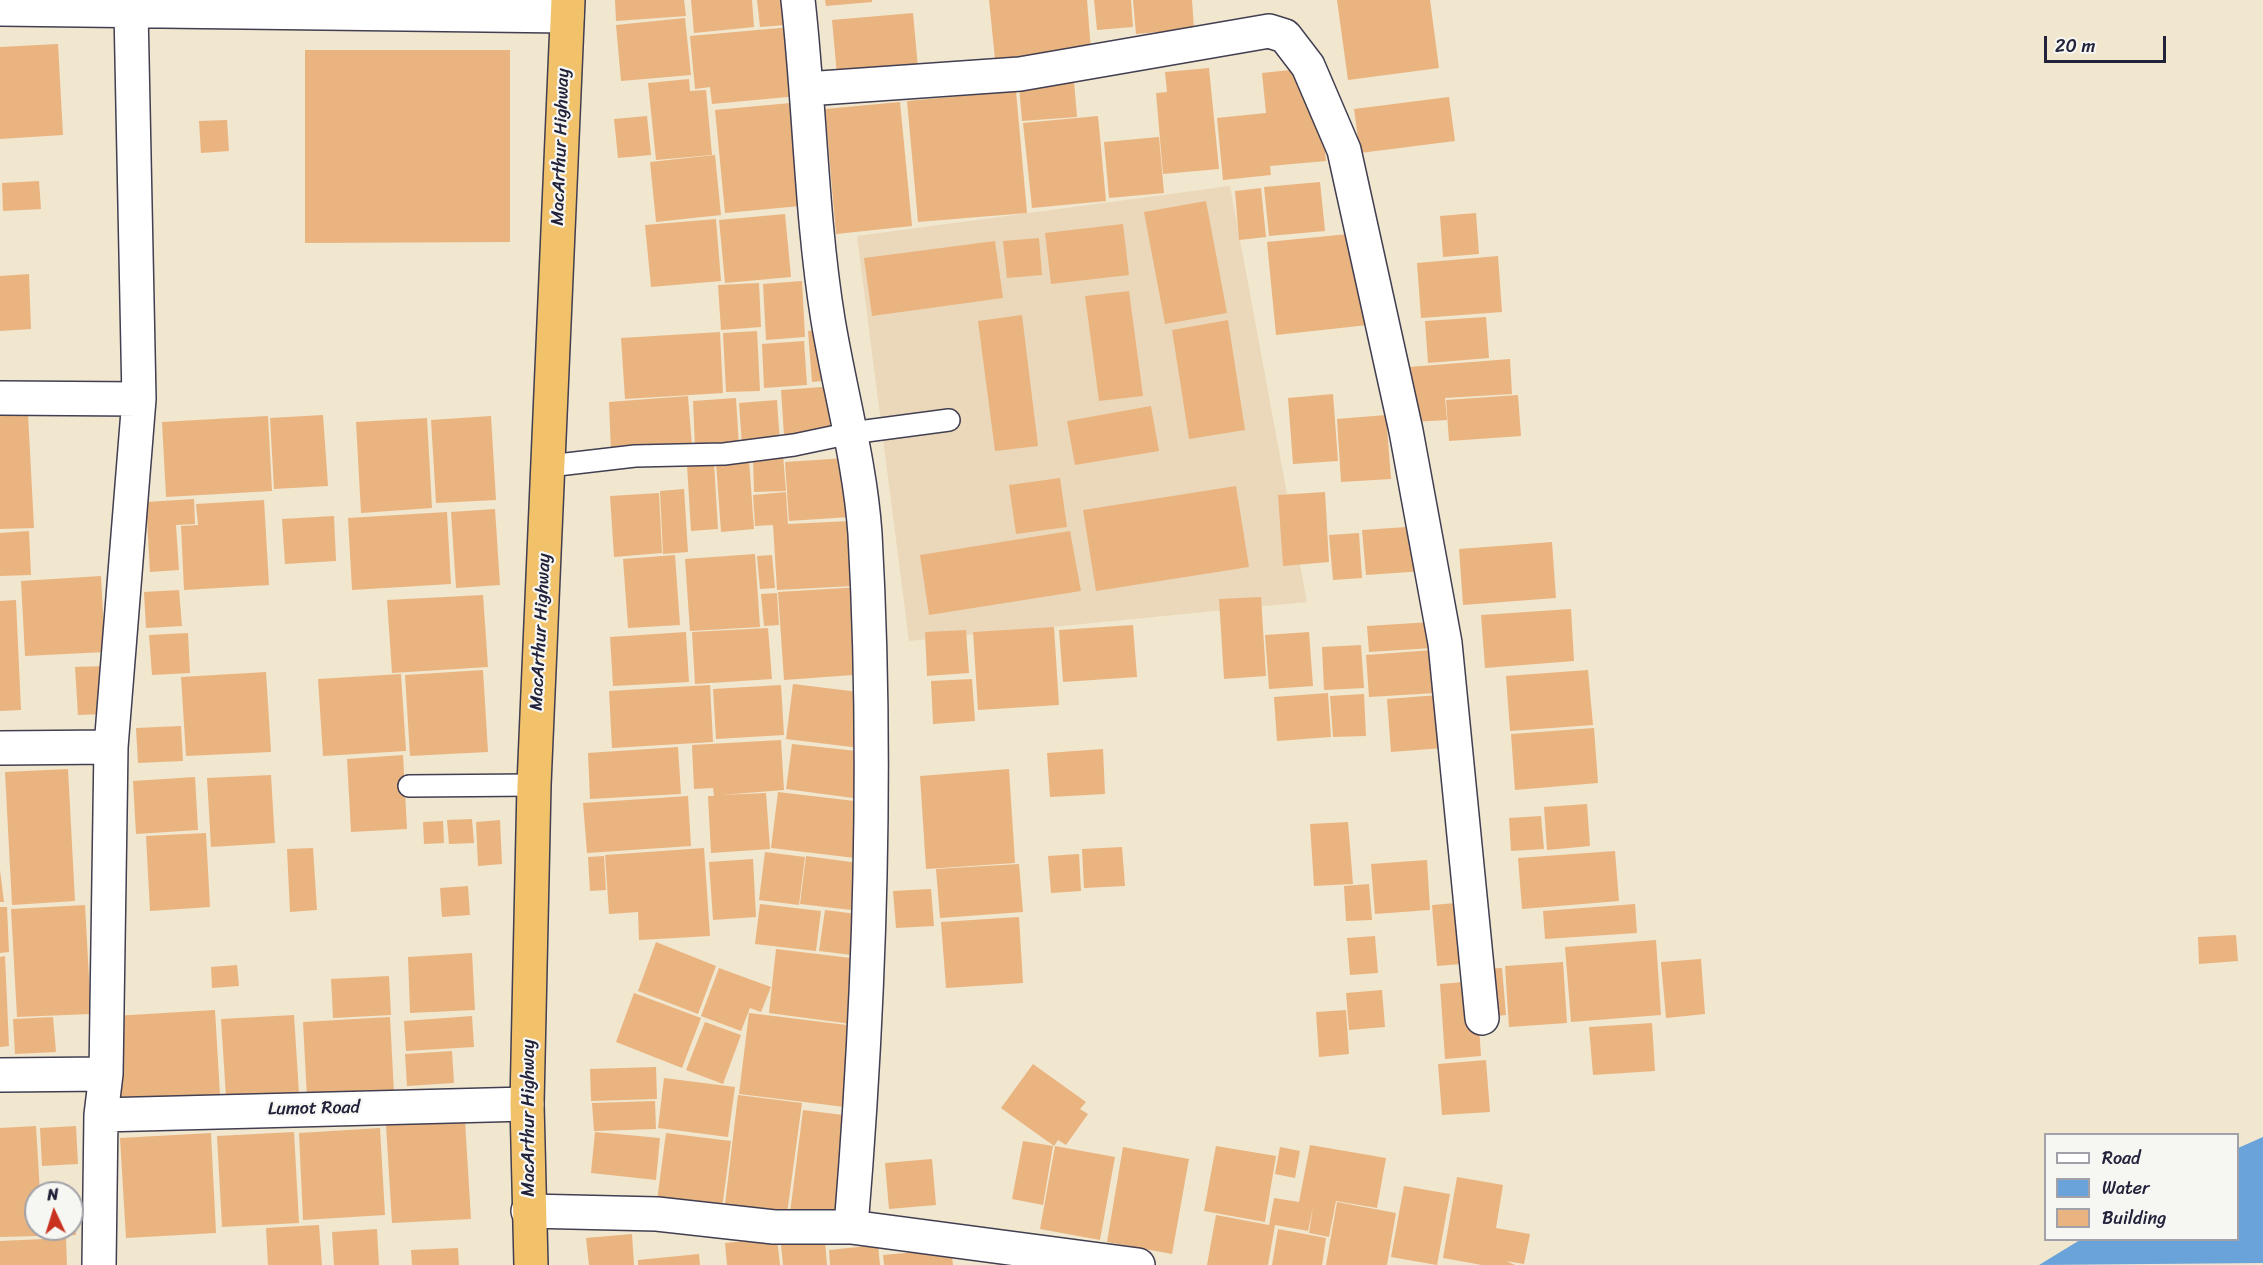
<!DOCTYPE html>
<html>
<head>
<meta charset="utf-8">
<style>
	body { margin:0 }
	#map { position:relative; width:2263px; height:1265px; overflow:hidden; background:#f1e6ce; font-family:Sriracha,sans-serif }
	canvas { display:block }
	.legend { position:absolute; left:2044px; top:1133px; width:195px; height:108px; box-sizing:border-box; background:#f6f6f2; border:2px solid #a1a1a9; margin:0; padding:8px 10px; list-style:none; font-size:18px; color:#22223b }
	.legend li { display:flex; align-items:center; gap:12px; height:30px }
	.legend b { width:30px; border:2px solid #a1a1a9 }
	.north { position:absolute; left:24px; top:1181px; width:60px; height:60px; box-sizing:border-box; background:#f6f6f2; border:2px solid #a1a1a9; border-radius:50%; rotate:356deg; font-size:16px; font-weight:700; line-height:24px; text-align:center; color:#22223b }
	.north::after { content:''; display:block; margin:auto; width:21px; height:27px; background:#c8321e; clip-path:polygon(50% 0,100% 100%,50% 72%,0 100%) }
	.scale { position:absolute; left:2044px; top:36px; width:122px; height:27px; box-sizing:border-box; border:3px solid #22223b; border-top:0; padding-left:8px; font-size:18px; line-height:21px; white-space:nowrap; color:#22223b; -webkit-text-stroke:4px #f6f6f2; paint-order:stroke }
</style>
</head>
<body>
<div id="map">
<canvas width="2263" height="1265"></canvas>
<ul class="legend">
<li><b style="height:8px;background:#fff"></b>Road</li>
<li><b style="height:16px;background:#6aa3d9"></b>Water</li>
<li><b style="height:16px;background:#eab480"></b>Building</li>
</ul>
<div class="north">N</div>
<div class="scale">20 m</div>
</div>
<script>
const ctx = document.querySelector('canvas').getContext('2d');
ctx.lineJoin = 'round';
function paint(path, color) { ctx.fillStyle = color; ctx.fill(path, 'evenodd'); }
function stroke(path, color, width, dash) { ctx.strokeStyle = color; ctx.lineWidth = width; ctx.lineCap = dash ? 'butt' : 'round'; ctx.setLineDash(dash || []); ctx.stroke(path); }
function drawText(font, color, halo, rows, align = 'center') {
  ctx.font = font + ' Sriracha,sans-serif'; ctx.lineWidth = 4.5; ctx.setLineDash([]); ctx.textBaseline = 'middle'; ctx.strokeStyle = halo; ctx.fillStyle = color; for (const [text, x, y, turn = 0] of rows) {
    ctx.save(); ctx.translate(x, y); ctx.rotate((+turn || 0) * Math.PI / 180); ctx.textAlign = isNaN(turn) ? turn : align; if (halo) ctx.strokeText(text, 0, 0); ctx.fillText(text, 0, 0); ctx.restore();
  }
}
paint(new Path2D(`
	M1230 186 1307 602 909 641 857 236Z`), '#ebd8ba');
paint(new Path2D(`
	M2263 1137V1263L2039 1265 2080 1240H2238V1148Z`), '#6aa3d9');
paint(new Path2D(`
	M615 0H684L686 16 616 21Z
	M691 0H752L754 27 694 33Z
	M757 0H784L786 25 760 27Z
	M825 0H872V2L826 6Z
	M989 0H1087L1091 50 995 59Z
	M1094 0H1131L1133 27 1097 30Z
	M1133 0H1192L1194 29 1136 34Z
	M1337 0H1430L1439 68 1348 80Z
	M913 13 919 79 838 86 832 20Z
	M685 18 691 75 621 81 616 25Z
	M791 27 798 96 712 104 710 87 695 89 690 36Z
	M58 44 63 135 0 139V47Z
	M305 50H510V242L305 243Z
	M1209 68 1219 169 1163 174 1156 93 1167 92 1165 72Z
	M1309 68 1320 101 1326 161 1270 166 1271 175 1223 180 1217 118 1266 113 1262 73Z
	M689 79 690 91 706 90 712 155 656 160 648 83Z
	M1074 81 1077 117 1022 121 1019 86Z
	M1016 91 1027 213 918 222 907 101Z
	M1449 97 1455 141 1360 153 1354 109Z
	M801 102 811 205 725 213 715 110Z
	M900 102 912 226 836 234 825 109Z
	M647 116 651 155 618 158 614 119Z
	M1098 116 1106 201 1032 208 1023 123Z
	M227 120 229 151 201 153 199 121Z
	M1159 137 1164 193 1109 198 1104 142Z
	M715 155 721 215 656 222 650 162Z
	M39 181 41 209 3 211 2 183Z
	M1320 182 1325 231 1269 236 1264 187Z
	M1261 188 1266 237 1239 240 1235 191Z
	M1206 201 1227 313 1165 324 1144 212Z
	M1476 213 1479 254 1443 257 1440 216Z
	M785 214 791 277 725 283 719 220Z
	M716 219 721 281 651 287 645 225Z
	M1123 224 1129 275 1051 284 1045 233Z
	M1359 233 1368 325 1276 335 1267 242Z
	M1039 238 1042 275 1007 278 1003 241Z
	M995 241 1003 298 872 316 864 258Z
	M1498 256 1502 312 1421 318 1417 263Z
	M29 274 31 329 0 331V276Z
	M802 281 805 337 766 340 763 284Z
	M759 283 761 327 721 330 718 285Z
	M1129 291 1143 396 1099 401 1085 296Z
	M1022 315 1038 446 995 451 978 321Z
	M1486 317 1489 358 1428 363 1425 321Z
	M1228 320 1245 430 1189 439 1172 330Z
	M828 329 831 380 812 382 808 331Z
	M757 331 760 391 726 392 723 333Z
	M720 332 723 393 625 399 621 338Z
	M804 341 807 385 764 388 762 344Z
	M1510 359 1512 394 1445 398 1447 420 1413 422 1409 367Z
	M836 386 838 431 784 435 781 390Z
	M1333 394 1338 461 1293 464 1288 398Z
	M1518 395 1521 436 1449 441 1446 400Z
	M688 396 692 446 611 452 609 402Z
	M736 398 739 446 695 448 693 401Z
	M777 400 780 443 742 445 739 403Z
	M1151 406 1159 451 1075 465 1067 421Z
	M28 414 34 528 0 529V416Z
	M323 415 328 486 274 489 270 418Z
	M1386 415 1391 479 1341 482 1337 419Z
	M268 416 272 491 166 497 162 422Z
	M491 416 496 500 436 503 431 420Z
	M427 418 432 508 361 513 356 422Z
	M783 455 786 491 754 492 753 458Z
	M846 458 850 517 789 521 785 462Z
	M749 460 754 529 721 532 716 462Z
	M714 463 718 529 691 531 687 465Z
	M1060 478 1067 527 1016 534 1009 485Z
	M1236 486 1249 567 1096 591 1083 510Z
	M684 489 688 552 663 554 660 491Z
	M786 492 788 524 850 521 853 586 777 590 773 525 755 526 753 495Z
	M1325 492 1329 562 1283 566 1278 495Z
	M659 493 662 553 614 557 610 496Z
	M194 499 195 524 176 525 179 570 150 572 146 502Z
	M264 500 269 585 184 590 181 526 198 525 196 504Z
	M495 509 500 585 456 588 451 512Z
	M447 512 451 584 352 590 348 518Z
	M334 516 336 561 285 564 282 519Z
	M1421 526 1424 571 1366 575 1362 530Z
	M29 531 31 575 0 576V533Z
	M1070 531 1081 591 929 615 920 555Z
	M1359 533 1362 578 1333 580 1329 535Z
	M1552 542 1556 598 1463 605 1459 549Z
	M755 554 760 627 690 631 685 559Z
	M675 555 680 625 628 628 623 559Z
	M772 555 775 588 760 589 757 556Z
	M101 576 105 652 25 656 21 581Z
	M861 587 867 674 784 680 778 592Z
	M179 590 182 626 146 628 144 592Z
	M777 593 779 625 764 626 761 594Z
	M483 595 488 667 392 673 387 600Z
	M1261 597 1266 676 1224 679 1219 599Z
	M16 600 21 710 0 711V601Z
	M1571 609 1574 661 1485 668 1481 615Z
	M1431 622 1432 648 1369 652 1367 626Z
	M1133 625 1137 677 1063 682 1059 630Z
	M1054 627 1059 705 978 710 973 632Z
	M768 628 772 679 695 684 692 632Z
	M966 630 969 673 927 676 925 632Z
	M686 632 689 682 613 686 610 637Z
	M1309 632 1313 686 1269 689 1265 635Z
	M188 633 190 673 152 675 149 635Z
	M1361 645 1364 688 1324 690 1322 647Z
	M1433 650 1436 693 1369 697 1366 655Z
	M106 666 108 714 78 715 75 667Z
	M483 670 488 752 410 756 405 675Z
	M1588 670 1593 725 1510 731 1506 676Z
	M266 672 271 752 186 756 181 677Z
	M401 674 406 751 323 756 318 679Z
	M972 679 975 721 933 724 931 681Z
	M793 684 867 693 860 748 786 739Z
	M710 685 713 742 612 748 609 691Z
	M781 685 784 735 716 739 713 689Z
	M1328 693 1331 737 1277 741 1274 697Z
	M1364 694 1366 736 1333 737 1330 696Z
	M1439 695 1443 748 1391 752 1387 699Z
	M181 726 183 761 138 763 136 728Z
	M1594 728 1598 783 1515 790 1511 734Z
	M781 740 784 790 721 795 766 793 770 849 711 853 708 796H714L713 788 694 789 692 745Z
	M792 744 866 752 860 799 786 789Z
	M678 747 681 794 590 799 588 753Z
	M1103 749 1105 794 1050 797 1047 753Z
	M403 755 407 829 351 832 347 759Z
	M68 769 75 901 12 905 5 772Z
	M1009 769 1015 863 926 869 920 776Z
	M271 775 275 843 211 847 207 778Z
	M195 777 198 830 136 834 133 781Z
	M778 792 863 802 855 858 771 848Z
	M688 796 691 846 587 853 583 803Z
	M1587 804 1590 846 1547 850 1544 807Z
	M1541 816 1544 849 1511 851 1509 818Z
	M472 819 474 843 449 844 447 820Z
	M500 820 502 864 478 866 476 822Z
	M443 821 444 843 424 844 423 822Z
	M1348 822 1353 884 1314 886 1310 824Z
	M206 833 210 907 150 911 146 836Z
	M1122 847 1125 886 1084 888 1082 849Z
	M313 848 317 910 290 912 287 849Z
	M704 848 710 936 639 940 638 912 609 914 605 855Z
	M1615 851 1619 901 1522 909 1518 858Z
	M765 852 805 857 799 905 759 900Z
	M1079 854 1081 891 1051 893 1048 856Z
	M604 856 606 890 590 891 588 857Z
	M806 856 866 864 860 911 800 904Z
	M753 859 756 917 713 920 709 862Z
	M1427 860 1430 910 1375 914 1371 864Z
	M1019 864 1023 912 940 918 936 869Z
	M0 870 4 902H0Z
	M1369 884 1372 920 1346 921 1344 886Z
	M468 886 470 915 442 917 440 888Z
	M931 889 934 926 896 928 893 891Z
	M1468 902 1473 963 1437 966 1432 905Z
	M760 904 821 911 816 951 755 944Z
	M1635 904 1637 933 1545 939 1543 911Z
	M85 905 91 1014 17 1017 11 909Z
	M0 907H7L9 952 0 953Z
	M825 910 865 915 860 956 819 951Z
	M1019 917 1023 983 946 988 941 922Z
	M2236 935 2238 961 2199 964 2198 937Z
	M1375 936 1378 973 1350 975 1347 938Z
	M1656 940 1661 1015 1571 1022 1565 947Z
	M656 942 716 966 698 1014 638 991Z
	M776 949 859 959 851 1024 769 1013Z
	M472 953 475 1010 410 1013 408 957Z
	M5 956 9 1046 0 1047V957Z
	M1701 959 1705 1014 1666 1018 1661 962Z
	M1563 962 1567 1023 1509 1027 1505 966Z
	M237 965 239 986 212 988 211 967Z
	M719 968 771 987 761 1012 750 1008 741 1031 701 1016Z
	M1502 968 1506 1015 1484 1017 1480 969Z
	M389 976 391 1015 333 1018 331 979Z
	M1476 981 1481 1056 1445 1059 1440 984Z
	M1382 990 1385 1027 1349 1030 1346 993Z
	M634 993 701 1018 682 1068 616 1042Z
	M215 1010 220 1095 117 1101 113 1016Z
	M1346 1010 1349 1054 1319 1057 1316 1012Z
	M749 1013 863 1027 853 1108 739 1094Z
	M294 1015 299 1093 226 1097 221 1019Z
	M472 1016 474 1047 406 1051 404 1021Z
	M53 1017 56 1052 15 1054 13 1019Z
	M390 1017 394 1093 307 1098 303 1022Z
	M705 1022 741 1035 723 1084 686 1070Z
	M1652 1023 1655 1071 1593 1075 1589 1027Z
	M452 1051 454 1083 407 1086 405 1054Z
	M1486 1060 1490 1112 1442 1115 1438 1064Z
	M1033 1064 1086 1102 1080 1109 1088 1114 1066 1145 1058 1140 1054 1146 1001 1108Z
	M656 1067 657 1099 591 1101 590 1069Z
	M664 1078 735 1087 728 1137 658 1128Z
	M738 1095 802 1103 786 1221 724 1213Z
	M655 1101 656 1129 594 1131 592 1103Z
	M803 1110 851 1116 838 1219 790 1213Z
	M465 1120 471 1219 392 1223 386 1125Z
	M36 1126 40 1193H36V1229H72V1216L74 1215 76 1235 0 1237V1128Z
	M76 1126 78 1164 42 1166 40 1128Z
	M380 1128 385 1215 303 1220 299 1133Z
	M294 1132 299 1223 222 1227 217 1136Z
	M595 1132 660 1138 656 1180 591 1173Z
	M211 1133 216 1233 126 1238 120 1138Z
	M666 1133 731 1141 721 1216 656 1208Z
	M1023 1141 1053 1146 1043 1205 1012 1199Z
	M1310 1145 1386 1158 1377 1208 1336 1201 1329 1237 1309 1233 1313 1207 1308 1231 1275 1225 1268 1265H1207L1216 1215 1269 1225 1274 1198 1299 1202Z
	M1055 1146 1115 1157 1100 1240 1040 1229Z
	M1216 1146 1276 1156 1265 1222 1204 1211Z
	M1123 1147 1189 1159 1172 1254 1107 1242Z
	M1280 1147 1300 1151 1295 1178 1275 1174Z
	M932 1159 936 1205 889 1209 885 1163Z
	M1457 1177 1503 1185 1496 1228 1530 1234 1524 1264 1506 1261 1515 1265H1482L1443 1258Z
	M1404 1186 1450 1194 1437 1265 1391 1257Z
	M1337 1202 1396 1213 1387 1265H1326Z
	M319 1225 322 1265H268L266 1228Z
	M377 1229 379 1265H334L332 1232Z
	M1278 1229 1326 1238 1322 1265H1272Z
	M632 1234 634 1265H589L586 1238Z
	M66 1238 67 1265H0V1241Z
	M777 1238 780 1265H727L725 1243Z
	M825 1240 827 1265H783L781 1245Z
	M878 1245 880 1265H830L829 1250Z
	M458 1248 459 1265H412L411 1250Z
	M951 1249 953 1265H884L883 1255Z
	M699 1254 700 1265H638V1260Z`), '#eab480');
const service = new Path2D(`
	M549 466 635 456 724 454 794 445 851 433 949 420
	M409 786 534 785`);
const minor = new Path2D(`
	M798 0C810 106 811 215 828 320 840 392 860 462 865 534 878 765 870 997 851 1227
	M0 9 567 16
	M806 89 1020 74 1269 31 1285 36 1308 66 1344 150 1406 431 1445 643 1482 1018
	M0 398 139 399
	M0 748 111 747
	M0 1075 106 1074
	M101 1115 527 1104
	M528 1211 657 1214 774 1227H851L1138 1265
	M99 1265 101 1115 106 1074 111 747 139 399 131 10`);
const trunk = new Path2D(`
	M531 1265 527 1104 534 785 568 0`);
stroke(service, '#413f51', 24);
stroke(minor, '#413f51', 36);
stroke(trunk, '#413f51', 36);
stroke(service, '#fff', 21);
stroke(minor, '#fff', 33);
stroke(trunk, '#f2c26a', 33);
drawText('18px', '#22223b', '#f6f6f2', [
	["MacArthur Highway",561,147,-88],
	["MacArthur Highway",541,632,-87],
	["Lumot Road",314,1109,-1],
	["MacArthur Highway",529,1118,-90]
]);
</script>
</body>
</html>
